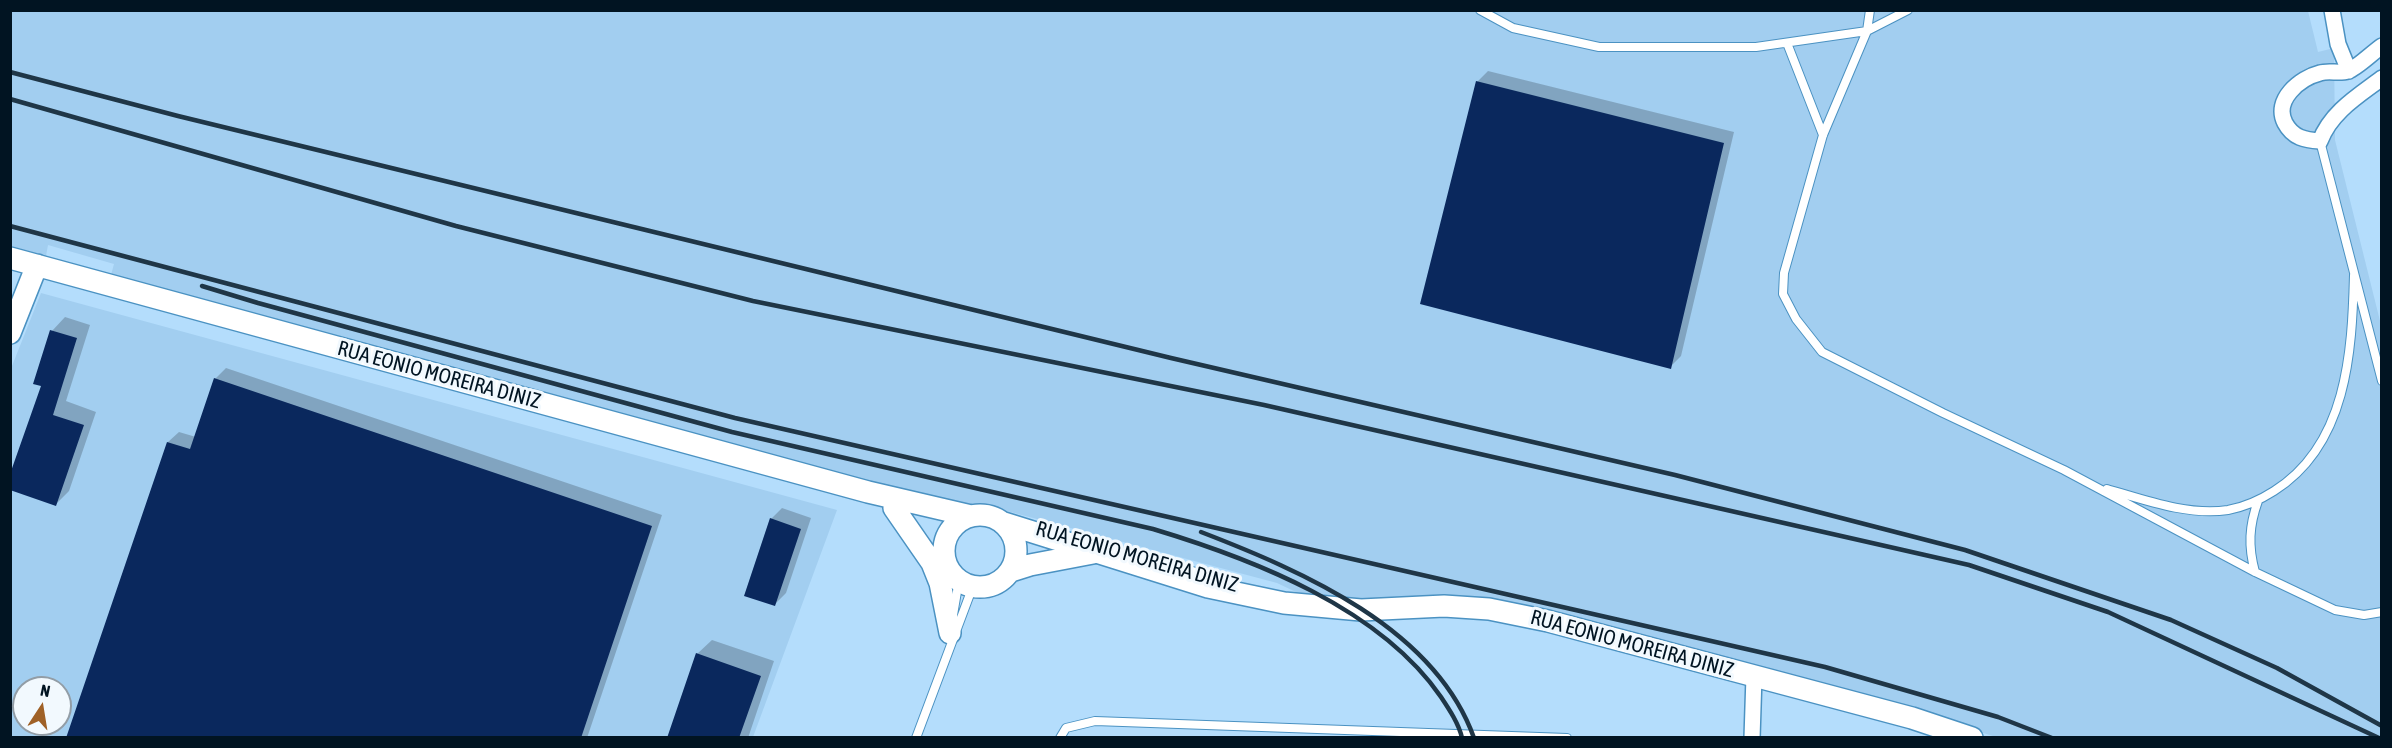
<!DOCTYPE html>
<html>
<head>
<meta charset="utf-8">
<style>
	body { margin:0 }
	#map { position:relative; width:2392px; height:748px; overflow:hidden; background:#b4ddfc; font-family:"Asap Condensed",sans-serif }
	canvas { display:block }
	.frame { position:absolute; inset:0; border:12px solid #011422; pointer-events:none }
	.north { position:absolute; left:12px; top:676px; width:60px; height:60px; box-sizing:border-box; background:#f2f9fe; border:2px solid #929da6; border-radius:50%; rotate:12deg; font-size:16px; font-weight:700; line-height:24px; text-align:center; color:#011422 }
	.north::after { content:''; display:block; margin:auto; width:21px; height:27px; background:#9f6127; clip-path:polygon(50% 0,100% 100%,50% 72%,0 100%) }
</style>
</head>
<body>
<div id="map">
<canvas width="2392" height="748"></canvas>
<div class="frame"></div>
<div class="north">N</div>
</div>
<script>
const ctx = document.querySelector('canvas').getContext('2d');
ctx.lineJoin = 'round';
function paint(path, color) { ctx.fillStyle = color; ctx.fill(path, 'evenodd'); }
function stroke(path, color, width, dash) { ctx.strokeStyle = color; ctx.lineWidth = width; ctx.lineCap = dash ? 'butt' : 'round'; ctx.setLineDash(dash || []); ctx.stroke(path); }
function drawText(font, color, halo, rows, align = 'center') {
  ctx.font = font + ' "Asap Condensed",sans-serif'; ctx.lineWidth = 6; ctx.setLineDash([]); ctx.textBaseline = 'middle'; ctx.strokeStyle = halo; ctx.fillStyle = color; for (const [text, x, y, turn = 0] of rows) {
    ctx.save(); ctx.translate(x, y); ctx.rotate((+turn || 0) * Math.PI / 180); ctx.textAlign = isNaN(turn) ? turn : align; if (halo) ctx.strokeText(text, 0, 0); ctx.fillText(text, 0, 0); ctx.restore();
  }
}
paint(new Path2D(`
	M10 11H2308L2318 52 2334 48 2335 140 2381 325V737H1996L1917 712 1503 603 1465 596 1368 602 1315 601 1277 583 988 506 967 505 906 491 111 275 114 264 48 245 46 256 11 246Z
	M41 293 837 510 753 737H11L10 371ZM24 688H60V724H24Z`), '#a2cef0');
paint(new Path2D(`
	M1488 71 1734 132 1681 356 1670 367 1477 82Z
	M65 317 90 325 66 401 96 412 69 491 56 504 43 386 52 331Z
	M226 368 662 515 587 738H68L168 442 179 432 196 437 215 379Z
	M782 508 811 518 786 593 775 604 771 519Z
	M712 640 774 661 748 738H668L697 654Z`), '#0003');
paint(new Path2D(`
	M1476 81 1724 143 1671 369 1420 304Z
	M50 330 77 338 53 415 84 425 56 506 10 490V474L41 386 33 384Z
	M214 378 652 526 581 738H66L167 442 190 449Z
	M770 518 801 529 775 606 744 596Z
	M696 653 761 676 739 738H667Z`), '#0a285d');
const lane = new Path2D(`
	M1480 10 1513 28 1599 47H1756L1867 31 1908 10
	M1870 10 1867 31 1823 135 1784 273 1783 294 1796 319 1822 352 1943 413 2064 470 2255 572 2335 610 2364 615 2382 612
	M1787 43 1823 135
	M2320 141 2382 381
	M2107 489C2145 500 2188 516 2228 510 2244 507 2260 500 2274 491 2347 445 2352 353 2354 275
	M989 516 1004 519
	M1143 556 1232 583
	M2255 572C2248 546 2249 526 2258 501
	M953 615 959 580
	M916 738 973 586
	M1060 738 1066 728 1095 721 1567 738`);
const street = new Path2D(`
	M2332 10 2338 44 2349 71
	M2382 46C2373 52 2357 68 2348 71 2339 74 2329 70 2320 73 2300 78 2273 100 2285 123 2293 138 2305 140 2320 141 2331 112 2358 96 2382 78
	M1752 738 1754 676`);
const secondary = new Path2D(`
	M10 258 868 492 971 516
	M10 333 37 265
	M894 508 932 563 940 583 950 633
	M944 551a36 36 0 1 1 72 0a36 36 0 1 1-72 0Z
	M1004 523 1208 587 1284 603 1361 610 1444 606 1489 609 1548 621 1912 718 1972 738
	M1011 571 1030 565 1093 553`);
stroke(lane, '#4b92c2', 10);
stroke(street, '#4b92c2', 18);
stroke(secondary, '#4b92c2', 24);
stroke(lane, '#fff', 8);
stroke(street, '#fff', 15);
stroke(secondary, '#fff', 21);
stroke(new Path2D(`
	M10 72 178 116 1171 358 1675 475 1965 550 2171 620 2277 668 2382 726
	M10 99 456 226 753 301 1264 405 1969 565 2108 612 2379 738
	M10 226 735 418 1825 667 1998 717 2052 738
	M202 286 258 303 732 432 1153 529C1253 559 1380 608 1441 697 1449 709 1459 724 1462 738
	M1201 532C1302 571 1435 628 1474 738`), '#1f3647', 4.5);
drawText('21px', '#011422', '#f2f9fe', [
	["RUA EONIO MOREIRA DINIZ",439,375,15],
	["RUA EONIO MOREIRA DINIZ",1137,557,16],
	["RUA EONIO MOREIRA DINIZ",1632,644,15]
]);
</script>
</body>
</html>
